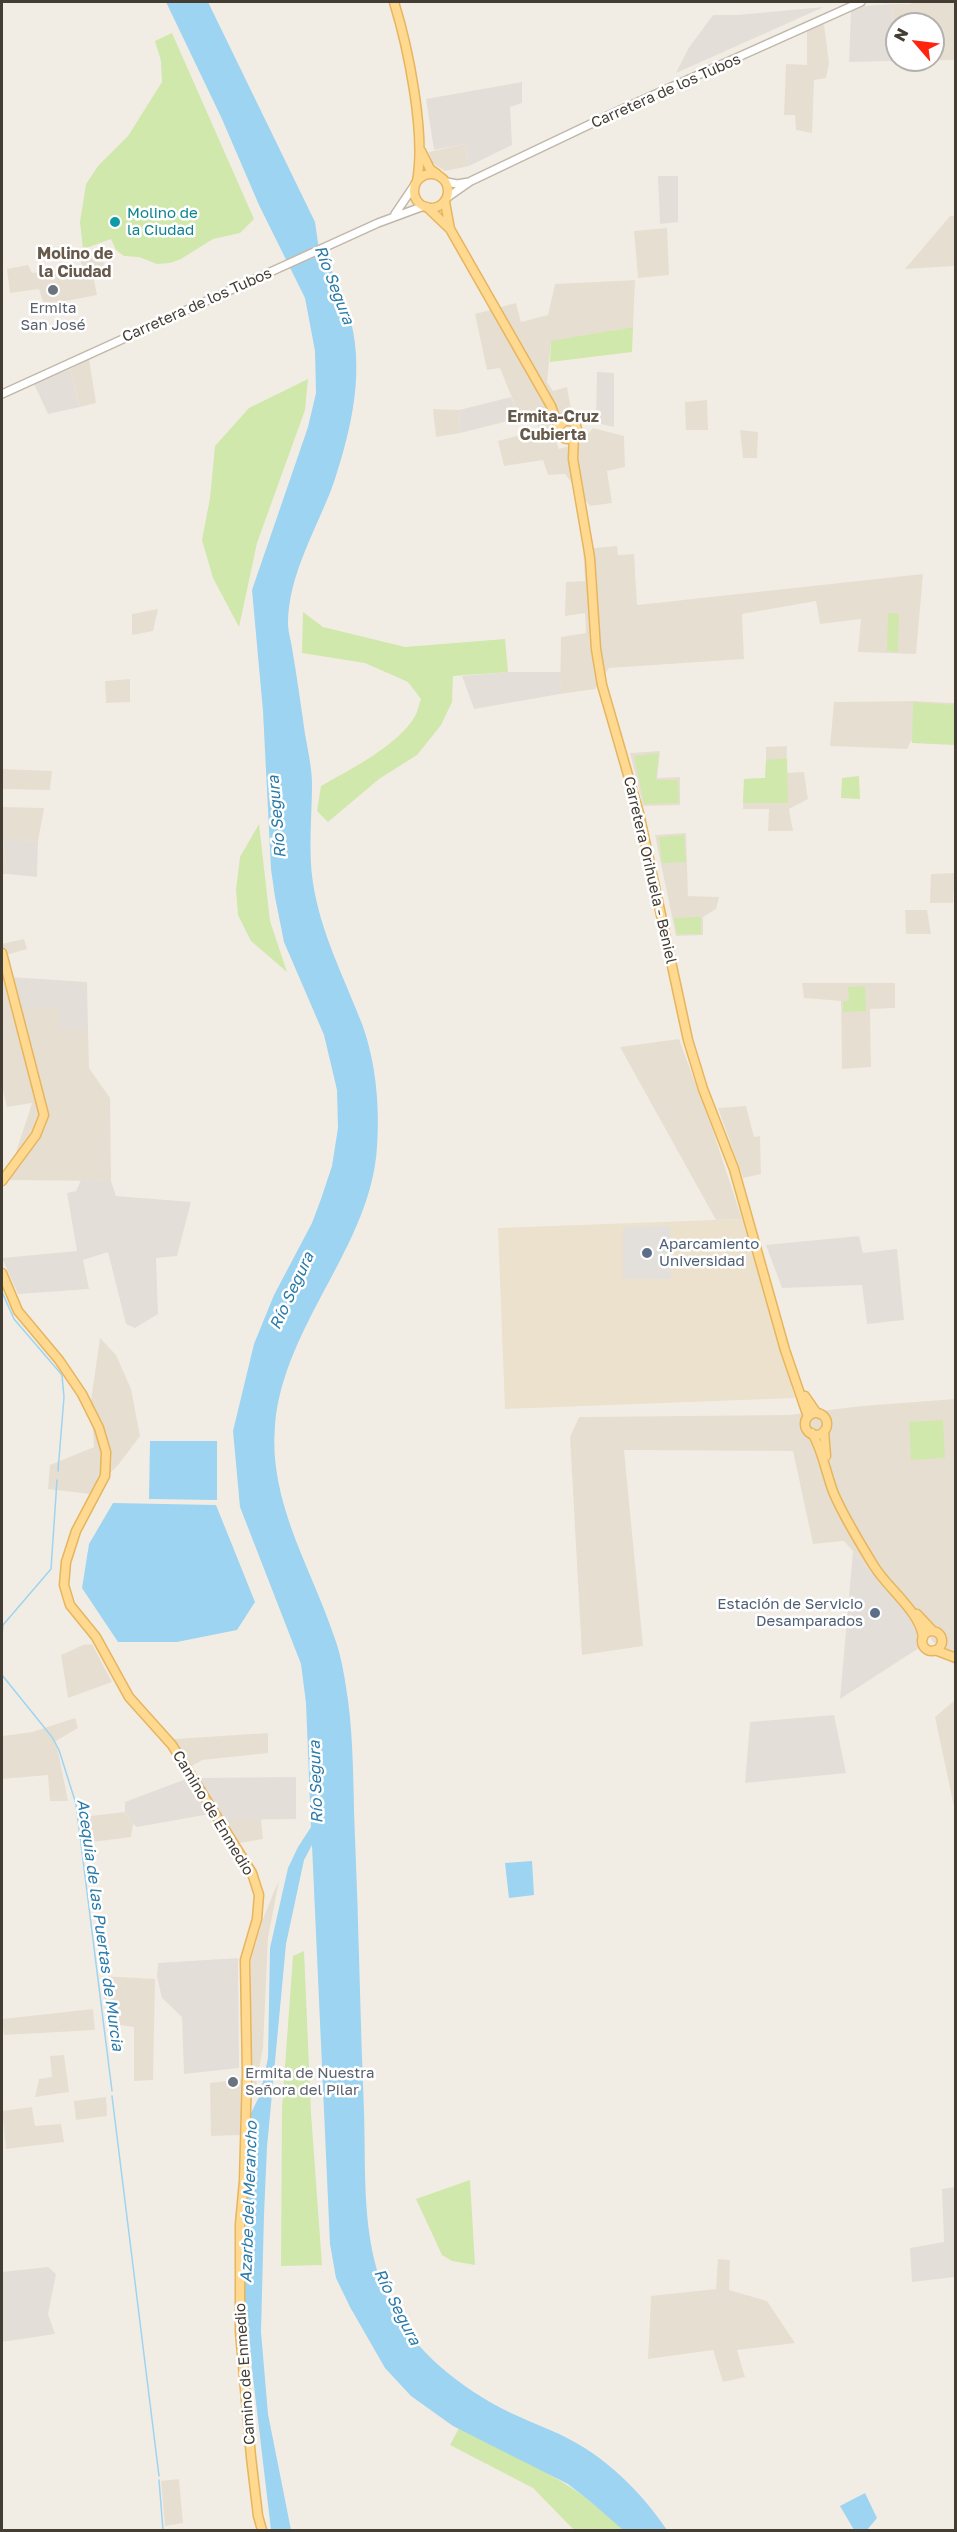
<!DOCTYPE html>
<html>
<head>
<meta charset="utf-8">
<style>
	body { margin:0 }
	#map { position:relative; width:957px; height:2532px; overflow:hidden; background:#f2ede4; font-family:"Golos Text",sans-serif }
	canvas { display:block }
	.frame { position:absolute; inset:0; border:3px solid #443d34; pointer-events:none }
	.north { position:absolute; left:885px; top:12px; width:60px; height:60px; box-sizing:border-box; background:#fff; border:2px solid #b4b1ae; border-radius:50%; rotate:298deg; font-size:16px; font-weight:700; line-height:24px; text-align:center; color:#443d34 }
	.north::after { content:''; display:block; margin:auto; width:21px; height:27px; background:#ff240e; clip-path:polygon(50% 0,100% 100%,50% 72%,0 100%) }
</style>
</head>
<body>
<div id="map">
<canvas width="957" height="2532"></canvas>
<div class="frame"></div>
<div class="north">N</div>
</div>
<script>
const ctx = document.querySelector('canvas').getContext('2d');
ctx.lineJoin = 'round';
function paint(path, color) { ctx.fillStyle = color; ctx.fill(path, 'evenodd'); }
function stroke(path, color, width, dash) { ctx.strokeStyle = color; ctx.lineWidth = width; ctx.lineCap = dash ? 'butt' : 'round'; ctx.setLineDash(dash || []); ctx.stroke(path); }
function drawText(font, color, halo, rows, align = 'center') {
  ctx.font = font + ' "Golos Text",sans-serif'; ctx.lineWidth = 5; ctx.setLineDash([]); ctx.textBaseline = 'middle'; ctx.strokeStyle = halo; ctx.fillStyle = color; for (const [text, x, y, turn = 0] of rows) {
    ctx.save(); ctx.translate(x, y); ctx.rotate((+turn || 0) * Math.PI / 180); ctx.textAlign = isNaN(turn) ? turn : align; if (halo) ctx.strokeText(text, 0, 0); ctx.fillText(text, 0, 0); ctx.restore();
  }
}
paint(new Path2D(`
	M911 2H955V60L890 61 893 4H911ZM897 24H933V60H897Z
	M824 24 829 63 826 78 814 80 812 133 796 130 795 115H784L786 64 807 65V30Z
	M465 144 469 166 445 171 432 163 429 152Z
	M950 216H955V266L905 269Z
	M667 228 669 275 638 278 634 231Z
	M103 247 104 271 93 275 97 295 44 305 39 289 10 293 7 269 28 265 32 273 69 267 72 275 84 272 80 259Z
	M635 280 633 327 551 342 547 382 553 391 567 387 572 414 551 427 559 449 580 443 593 428 624 436 625 467 607 471 612 503 590 506 565 474 548 475 543 460 504 466 498 441 538 430 537 416 520 418 500 368 487 370 475 314 516 303 521 322 548 315 555 284Z
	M89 359 96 403 80 407 70 369Z
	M707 400 708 430H686L685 402Z
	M433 409 459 410 460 433 436 437Z
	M740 430 758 432 757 458H743Z
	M617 546 618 555 634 554 637 605 923 574 916 654 858 652 861 619 820 624 816 601 742 614 744 659 609 668 595 689 560 694 561 637 586 633 585 613 565 616 566 582 585 581 583 549Z
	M158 609 153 631 132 635V614Z
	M130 679V702L106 703 105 681Z
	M912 701 955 703V744L911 741 907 749 830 746 834 702Z
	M787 746 786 773 804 772 808 799 789 809 793 831H768L769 809H743L744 779 766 778V747Z
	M660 751 657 778 680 777V805L643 806 630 753Z
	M2 769 52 771 50 790 2 789Z
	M2 807 44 808 38 841 3 839 7 874H2Z
	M686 833 688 896 719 897 716 909 703 917V935L676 936 655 835Z
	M955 873 953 903H930L931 874Z
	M905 910H927L931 934H906Z
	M24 939 27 949 6 955 10 977 57 1008 62 1030H88L89 1068 110 1098 111 1181 7 1180 32 1103 7 1107 2 1087V944Z
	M802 983H895V1008L870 1009 871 1067 842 1069 841 1001 804 998Z
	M679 1039 714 1134 742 1219 716 1220 620 1047Z
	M746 1106 754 1137 760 1136 761 1174 743 1178 718 1108Z
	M100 1338 116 1355 131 1389 140 1436 119 1464 90 1494 48 1489 50 1465 94 1447 91 1400Z
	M955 1399V1666L844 1541 813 1544 793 1451 624 1450 643 1646 582 1655 570 1437 579 1417 789 1415 862 1406Z
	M92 1644 112 1682 68 1698 61 1655 83 1645Z
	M955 1700 956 1807H954L935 1717Z
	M75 1718 78 1728 56 1741 68 1801H50L48 1775 2 1779V1736L32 1732Z
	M268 1733V1753L202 1760 192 1766 174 1739Z
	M125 1812 133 1824 131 1837 85 1843 81 1817Z
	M238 1818 261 1819 263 1839 240 1843 223 1820Z
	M279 1880 268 1938 263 2048 256 2086 250 2103 251 1960 264 1916Z
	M102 1976 155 1979 153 2080 134 2081V2027L107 2023Z
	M93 2009 95 2030 4 2035 2 2019Z
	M64 2055 69 2092 35 2097 39 2079 52 2077 50 2056Z
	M243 2079 240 2135 211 2136 210 2083Z
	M106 2097 107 2116 76 2120 74 2101Z
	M32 2107 35 2126 61 2124 64 2142 6 2149 2 2111Z
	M718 2259 730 2260 729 2290 767 2301 795 2343 737 2350 745 2377 723 2382 713 2350 648 2359 651 2296 716 2289Z
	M179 2479 183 2523 165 2526 161 2481Z`), '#e6dfd1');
paint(new Path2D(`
	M893 4 890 61 849 62 851 11 862 6Z
	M824 7 676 73 688 49 713 15H737Z
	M522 82V103L510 107 512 145 469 166 465 144 434 150 426 99Z
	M658 176H678V222L660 224Z
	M70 369 80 407 48 414 34 384Z
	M597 372 614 373V427L596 423Z
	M511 397 520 418 460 433 459 410Z
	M508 672H561L560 694 474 709 462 676Z
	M3 838 38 841 37 877 7 874Z
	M10 977 87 982 88 1030H61L57 1008H20Z
	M81 1180 111 1181 116 1196 191 1202 177 1256 156 1258 158 1314 135 1328 126 1324 108 1252 83 1260 89 1289 18 1294 2 1258 77 1251 67 1193 76 1191Z
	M859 1236 863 1253 897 1249 904 1320 867 1324 862 1285 782 1288 766 1245Z
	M853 1551 908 1614 916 1632 919 1648 840 1699Z
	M834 1715 846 1773 745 1783 750 1722Z
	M296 1777V1819L223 1820 198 1778Z
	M186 1779 210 1814 137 1827 133 1824 125 1812V1802Z
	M238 1958 239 2068 184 2074 182 2017 162 1998 157 1977 158 1963Z
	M955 2187V2277L912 2282 910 2248 944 2242 942 2189Z
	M48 2267 56 2274 48 2314 55 2334 2 2342V2272Z`), '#e4ded9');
paint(new Path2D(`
	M742 1219 795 1398 505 1409 498 1228Z`), '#ece1cd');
paint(new Path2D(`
	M172 33 254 219 240 233 213 239 181 259 170 263 157 264 139 257 124 256 116 250 111 239 83 249 80 222 86 184 98 166 128 136 162 82 161 61 155 41Z
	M633 327 632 352 550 362 551 341Z
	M308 379 305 410 257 543 239 627 213 578 202 540 210 498 215 446 249 408Z
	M303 612 323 627 405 647 505 639 508 672 453 676 452 702 441 725 417 755 379 779 328 822 317 811 321 786C349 770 399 745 415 716 418 711 419 704 421 699L408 682 365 663 302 653Z
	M888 613 899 614 898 652 887 651Z
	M913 702 955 705V745L912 743Z
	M659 753 656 780H678L679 803 644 804 634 756Z
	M787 758 788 803H743L744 779 765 778 766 760Z
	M859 776 860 799 841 798 842 778Z
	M259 824 270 921 287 972 251 941 238 915 236 890 240 857Z
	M684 835 686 862 662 863 659 837Z
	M701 917V934H677L674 918Z
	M865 986 866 1011 843 1012V1001H849L848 987Z
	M943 1420 945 1458 911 1460 909 1422Z
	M304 1951 311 2113 322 2265 281 2266 282 2108 293 1956Z
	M470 2180 475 2265 452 2261 442 2255 416 2199Z
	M459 2428C517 2458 577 2482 623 2530H574L533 2488 450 2445Z`), '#d0e8ab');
paint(new Path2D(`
	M670 1226 671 1279H623V1227Z`), '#e3e0dc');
paint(new Path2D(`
	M166 2H208L315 222 320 257C336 271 342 292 348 311 366 368 352 427 334 482 318 527 288 574 288 624 288 632 291 640 292 648 297 677 301 706 305 734 308 751 312 768 312 784 312 816 308 851 313 883 321 934 344 977 362 1024 376 1062 380 1107 377 1147 371 1246 284 1324 275 1425 268 1502 312 1569 335 1639 342 1658 345 1680 348 1700 354 1745 353 1792 355 1837 359 1928 360 2020 364 2111 366 2172 361 2238 386 2295 408 2345 453 2382 499 2407 525 2421 553 2429 578 2444 614 2465 644 2496 667 2530H623L591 2502 568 2484 453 2426 411 2396 385 2368 350 2307 336 2278 330 2244 312 1845 304 1860 286 1944 267 2147 264 2215 261 2332 268 2414 291 2530H271L243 2293 251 2113 260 2095 268 2058 270 1948 288 1868 298 1847 311 1827 306 1703 301 1664 240 1507 233 1431 254 1344 274 1295 312 1223 321 1199 332 1166 338 1128 337 1090 324 1035 284 942 275 897 271 869 263 711 252 590 308 427 316 393 315 351 305 298 259 205 222 119Z
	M150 1441H217V1500L149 1499Z
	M113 1503 216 1505 255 1602 237 1630 177 1642H118L82 1588 89 1544Z
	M532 1861 534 1895 509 1898 505 1863Z
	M865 2493 877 2518 867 2530H854L840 2506Z`), '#9dd4f1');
stroke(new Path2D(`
	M2 1292 14 1319 62 1375 64 1397 58 1471
	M2 1635 3 1625 51 1569 57 1480
	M2 1675 52 1737 59 1750 76 1804 112 2091
	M112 2096 159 2476
	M159 2480 163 2530`), '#9dd4f1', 1.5);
const minor = new Path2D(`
	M447 182 457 184 469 182
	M448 197 471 181 620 110 861 2
	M395 214 416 183
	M2 394 378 223 424 206`);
const major = new Path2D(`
	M394 2C408 47 426 134 417 181
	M421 151 430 169 437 174
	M414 191a17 17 0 1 1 34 0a17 17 0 1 1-34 0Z
	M445 202 450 229
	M427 207 450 229 551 406 559 428
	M559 430a9 9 0 1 1 18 0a9 9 0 1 1-18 0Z
	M574 436 573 459 590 558 596 649 602 685 639 813 688 1040 703 1089 734 1169 785 1350 808 1417
	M2 953 44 1115 36 1135 2 1181
	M2 1273 18 1311 59 1360 82 1394 99 1428 106 1452 105 1476 76 1531 66 1562 64 1585 70 1605 96 1637 129 1697 172 1745 252 1873 259 1895 257 1919 245 1960 247 2074 244 2181 240 2224V2332L251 2457 258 2516 262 2530
	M805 1396 816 1412 820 1414
	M805 1424a11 11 0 1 1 22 0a11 11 0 1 1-22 0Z
	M824 1431 826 1456
	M812 1433C823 1451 826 1474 834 1494 845 1519 860 1543 874 1566 888 1589 920 1611 923 1638
	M917 1614 933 1631
	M922 1641a10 10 0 1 1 20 0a10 10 0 1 1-20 0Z
	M935 1650 956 1658`);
stroke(minor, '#c1b7a9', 10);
stroke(major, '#e6b55e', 11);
stroke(minor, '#fff', 7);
stroke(major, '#ffd990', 8);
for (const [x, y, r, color] of [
	[115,222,6,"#0f9aa8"],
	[53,290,6,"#6b7280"],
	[647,1253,6,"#5c6f8a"],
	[875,1613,6,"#5c6f8a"],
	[233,2082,6,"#6b7280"]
]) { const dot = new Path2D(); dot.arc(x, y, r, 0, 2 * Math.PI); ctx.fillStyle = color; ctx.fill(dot); stroke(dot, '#fff', 2); }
drawText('15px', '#443d34', '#fff', [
	["Carretera de los Tubos",666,91,-24],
	["Carretera de los Tubos",197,305,-24],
	["Carretera Orihuela - Beniel",650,870,77],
	["Camino de Enmedio",213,1813,59],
	["Camino de Enmedio",245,2374,-94]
]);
drawText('15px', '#0d838f', '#fff', [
	["Molino de",127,213],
	["la Ciudad",127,230]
], 'left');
drawText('15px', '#5b616d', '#fff', [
	["Ermita",53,308],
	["San José",53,325],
	["Ermita de Nuestra",245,2073,"left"],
	["Señora del Pilar",245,2090,"left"]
]);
drawText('15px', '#4e5e75', '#fff', [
	["Aparcamiento",659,1244],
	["Universidad",659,1261],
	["Estación de Servicio",863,1604,"right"],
	["Desamparados",863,1621,"right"]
], 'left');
drawText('bold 16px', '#675a4b', '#fff', [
	["Molino de",75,254],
	["la Ciudad",75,272],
	["Ermita-Cruz",553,417],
	["Cubierta",553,435]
]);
drawText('italic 16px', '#2a7baa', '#fff', [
	["Río Segura",334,285,69],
	["Río Segura",277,817,-95],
	["Río Segura",292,1291,-65],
	["Río Segura",316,1782,-92],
	["Acequia de las Puertas de Murcia",100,1925,82],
	["Azarbe del Merancho",249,2202,-88],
	["Río Segura",397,2307,63]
]);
</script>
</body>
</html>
